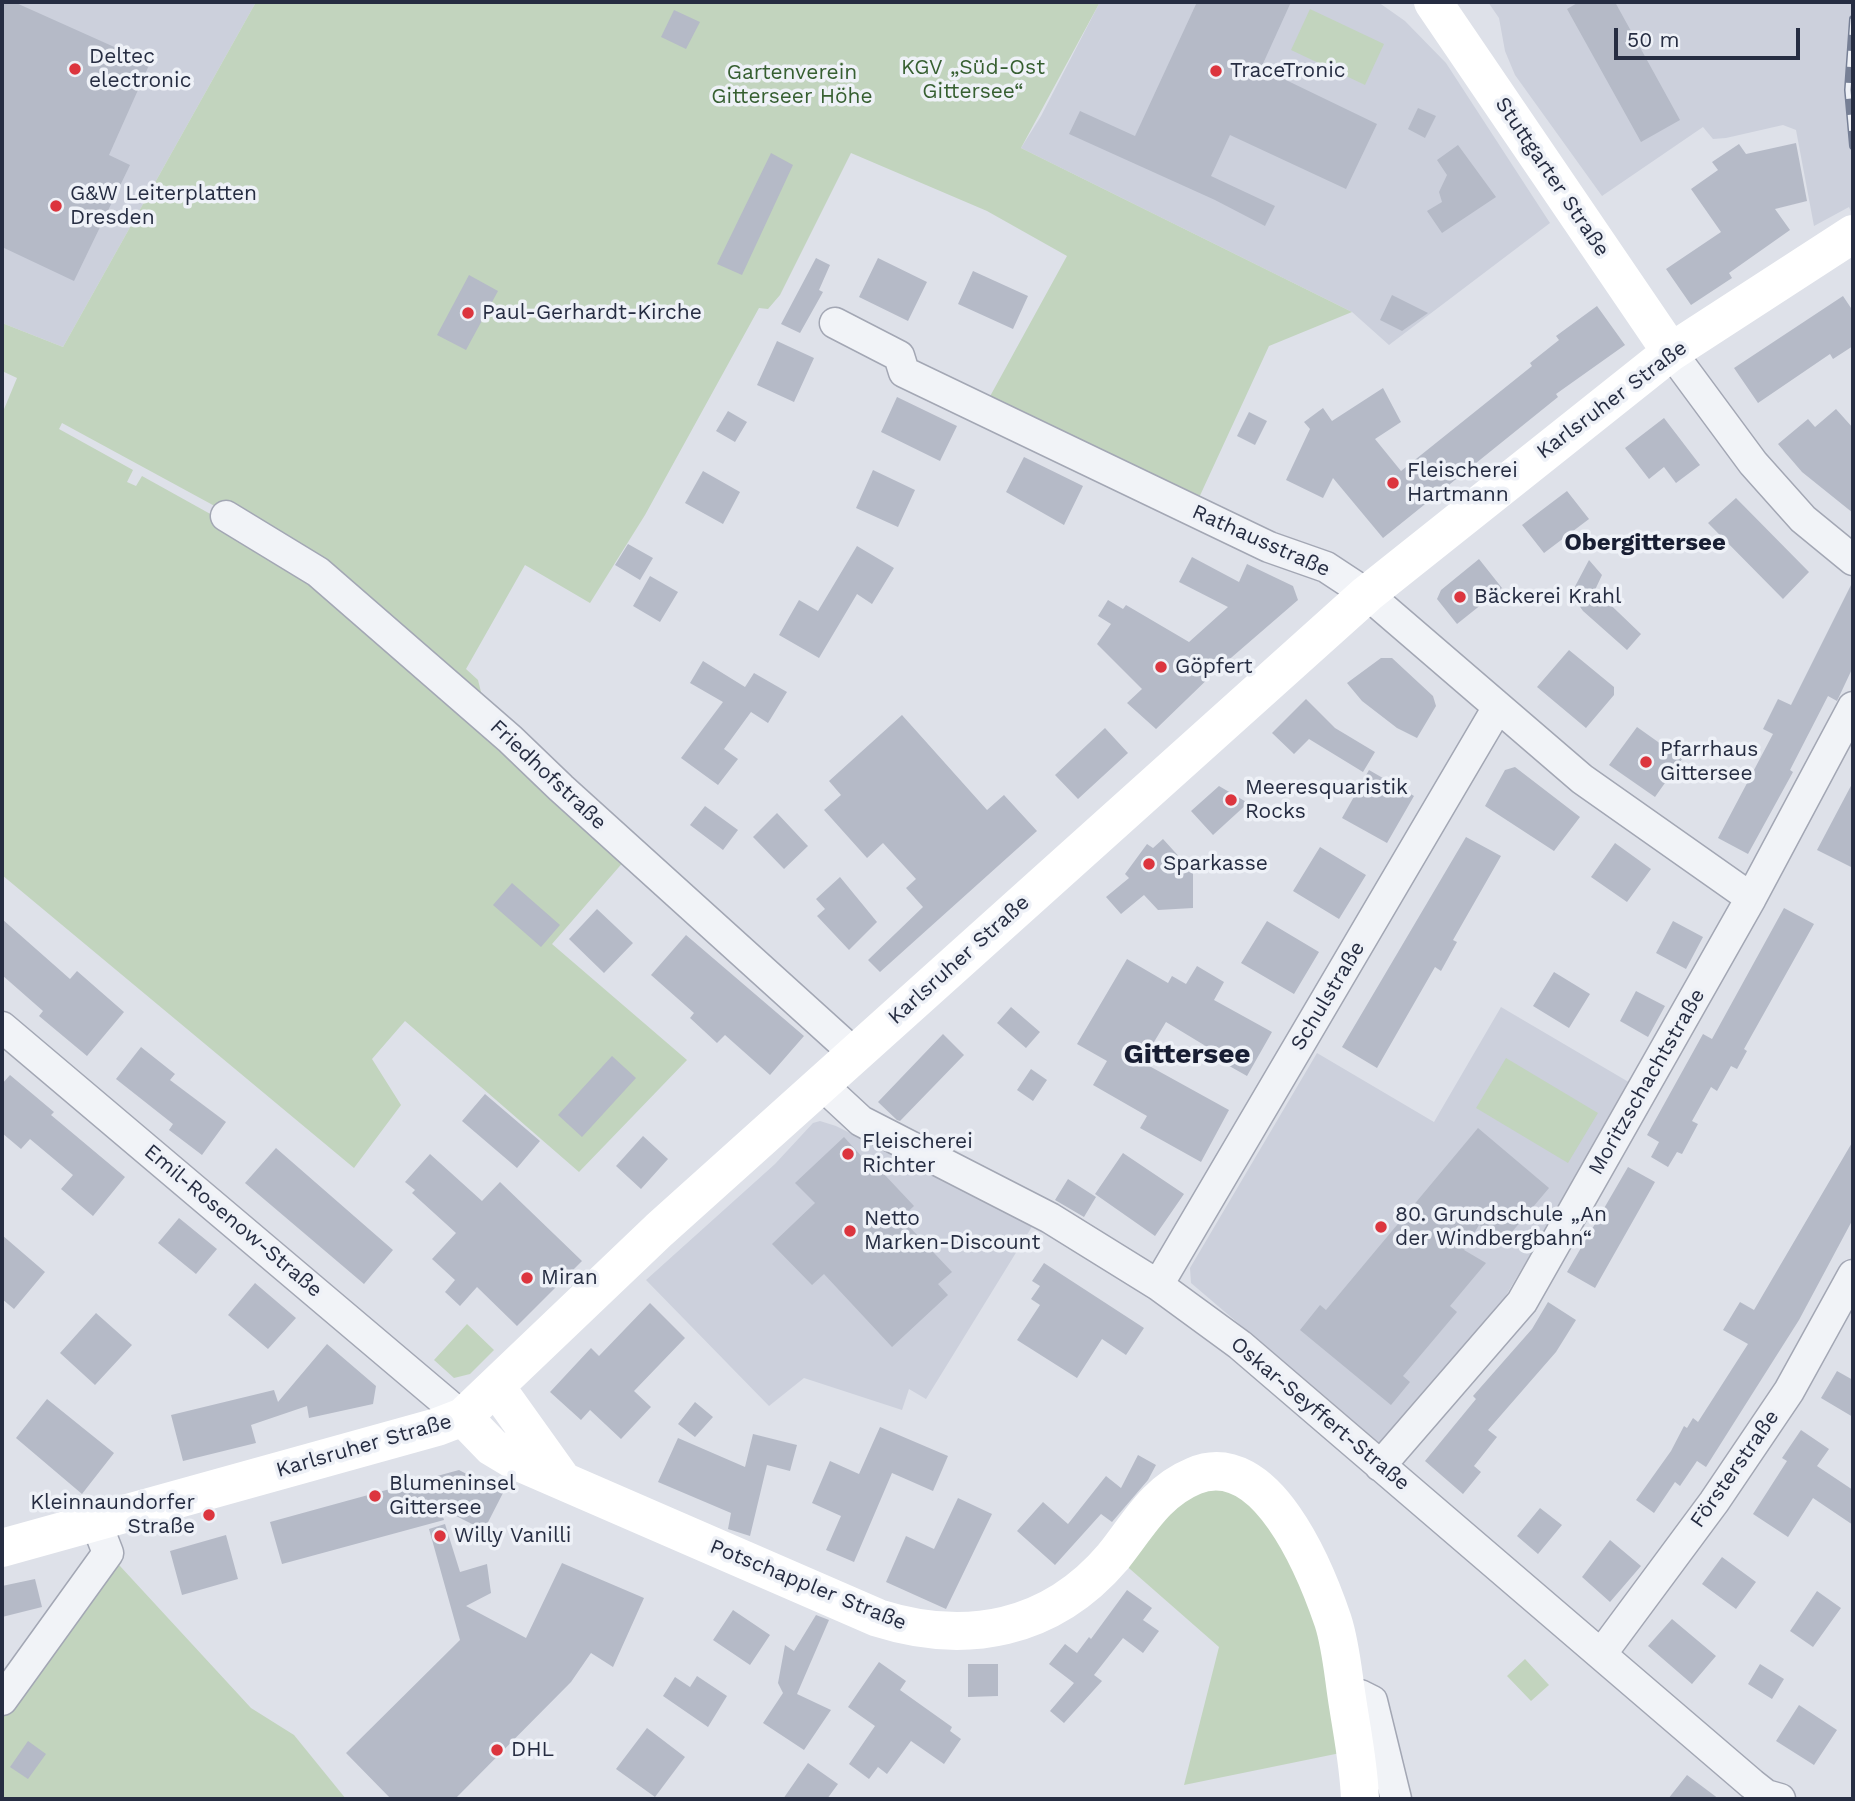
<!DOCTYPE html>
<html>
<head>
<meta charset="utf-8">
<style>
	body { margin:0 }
	#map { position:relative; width:1855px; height:1801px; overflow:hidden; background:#dee1e9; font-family:"Work Sans",sans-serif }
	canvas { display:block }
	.frame { position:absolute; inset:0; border:4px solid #262d42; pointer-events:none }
	.scale { position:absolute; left:1614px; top:28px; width:186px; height:32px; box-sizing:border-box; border:4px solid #262d42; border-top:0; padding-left:9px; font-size:21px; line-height:24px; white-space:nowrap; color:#262d42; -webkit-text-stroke:5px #eef1f7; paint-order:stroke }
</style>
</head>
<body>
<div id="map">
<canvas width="1855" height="1801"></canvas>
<div class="frame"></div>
<div class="scale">50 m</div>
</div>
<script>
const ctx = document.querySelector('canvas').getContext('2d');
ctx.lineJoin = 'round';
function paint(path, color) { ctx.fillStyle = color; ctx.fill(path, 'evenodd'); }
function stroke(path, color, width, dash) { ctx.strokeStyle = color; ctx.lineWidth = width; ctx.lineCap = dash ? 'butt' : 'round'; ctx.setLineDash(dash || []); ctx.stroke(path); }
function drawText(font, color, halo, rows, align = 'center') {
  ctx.font = font + ' "Work Sans",sans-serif'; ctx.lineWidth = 7; ctx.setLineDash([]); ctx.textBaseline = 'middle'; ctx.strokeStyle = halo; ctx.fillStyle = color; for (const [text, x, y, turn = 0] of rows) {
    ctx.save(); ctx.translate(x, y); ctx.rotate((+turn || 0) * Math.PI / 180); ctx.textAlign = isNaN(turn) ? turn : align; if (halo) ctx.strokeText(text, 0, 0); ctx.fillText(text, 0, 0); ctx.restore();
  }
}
paint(new Path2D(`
	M2 2H256L63 347 2 323Z
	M1100 2H1378L1405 21 1446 63 1550 223 1389 345 1352 312 1021 148 1041 116Z
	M1488 2H1853V216L1849 207 1814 226 1796 130 1783 125 1726 138 1713 139 1703 127 1602 196 1515 75 1505 51 1499 18Z
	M1501 1007 1632 1084 1505 1297 1380 1444 1191 1283 1190 1268 1317 1053 1434 1122Z
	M820 1121 836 1126 1033 1225 926 1399 909 1389 902 1410 804 1378 769 1406 646 1280 775 1164 813 1123Z`), '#ccd0dc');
paint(new Path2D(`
	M256 2H1100L1021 148 1352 312 1269 346 1197 502 988 400 1067 256 987 211 851 153 780 295 768 309 759 308 645 515 590 603 525 565 466 669 478 680 482 696 632 852 552 944 687 1060 579 1172 405 1021 372 1059 401 1105 354 1168 2 875V414L17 378 2 371V323L63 347ZM62 423 222 510 223 521 142 476 136 486 127 482 133 470 59 429Z
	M1310 9 1384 44 1365 85 1291 50Z
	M1506 1058 1598 1113 1568 1163 1476 1108Z
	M467 1324 494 1350 470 1374 454 1378 434 1360Z
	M1198 1474 1287 1522 1355 1750 1184 1785 1219 1647 1114 1555Z
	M108 1553 251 1708 294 1735 346 1799H2V1700Z
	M1525 1659 1549 1685 1531 1701 1507 1676Z`), '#c2d4be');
paint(new Path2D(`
	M2 2H14L150 63 109 155 130 165 74 281 2 247Z
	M1197 2H1291L1261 68 1377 124 1346 189 1230 135 1211 176 1275 206 1265 226 1215 200 1069 134 1080 111 1135 136Z
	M1579 2H1615L1680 120 1641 142 1567 9Z
	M674 10 700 22 686 49 661 37Z
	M1418 108 1436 116 1425 138 1408 129Z
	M1796 143 1807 201 1775 209 1790 230 1729 273 1732 278 1691 305 1666 269 1721 232 1691 189 1718 170 1712 162 1739 144 1746 154Z
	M1458 145 1496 197 1442 233 1427 211 1442 202 1439 192 1447 175 1437 160Z
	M771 153 793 165 742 275 717 264Z
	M816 258 830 265 819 290 823 292 800 333 781 324Z
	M878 258 927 282 908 321 859 297Z
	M973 271 1028 296 1013 329 958 304Z
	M469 275 498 291 466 350 437 335Z
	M1392 295 1428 313 1402 331 1380 320Z
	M1843 296 1853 311V346L1833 359 1830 354 1758 403 1734 368Z
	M1597 306 1625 345 1556 394 1558 397 1383 538 1333 478 1323 498 1286 480 1310 429 1304 422 1323 408 1332 421 1383 388 1401 422 1375 439 1401 471 1532 366 1530 363 1559 340 1556 336Z
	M777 341 814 358 794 402 757 385Z
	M897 397 957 426 940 461 881 432Z
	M1836 409 1853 428V513L1802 472 1778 444 1808 419 1815 427Z
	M728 411 747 422 735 442 716 431Z
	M1249 412 1267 421 1255 445 1237 436Z
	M1664 418 1700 465 1676 483 1664 467 1649 479 1625 448Z
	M1024 457 1083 486 1064 525 1006 492Z
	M873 470 915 490 898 527 856 508Z
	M703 471 740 492 723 524 685 503Z
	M1567 491 1589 519 1544 553 1522 525Z
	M1736 498 1809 572 1783 599 1708 523Z
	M628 544 653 558 640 580 615 565Z
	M857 546 894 568 872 604 857 594 819 658 779 635 799 600 818 611Z
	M1192 557 1239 582 1247 564 1293 586 1298 600 1217 670 1156 729 1127 703 1142 689 1097 644 1111 624 1098 616 1108 600 1123 609 1126 605 1189 642 1228 607 1179 582Z
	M1479 559 1502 588 1457 624 1437 599 1441 590Z
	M1589 560 1602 575 1595 590 1641 634 1627 650 1583 611 1571 594Z
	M650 576 678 592 660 622 633 606Z
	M1853 581V667L1837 701 1828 696 1790 770 1793 772 1748 854 1718 838 1773 734 1763 729 1778 699 1791 705Z
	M1569 650 1614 687V695L1586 728 1537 687Z
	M1381 658H1392L1433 696 1436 706 1417 738 1397 728 1362 701 1347 683Z
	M703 661 745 687 754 673 787 692 768 723 751 712 724 749 738 759 718 785 681 758 723 702 690 683Z
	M1306 699 1335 728 1375 752 1363 772 1309 739 1294 754 1272 733Z
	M902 715 987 810 1004 795 1037 831 880 972 868 960 923 907 906 888 916 879 883 843 867 858 824 810 841 795 829 781Z
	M1637 727 1682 759 1655 797 1609 765Z
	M1105 728 1128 753 1078 799 1055 775Z
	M1515 767 1580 817 1554 851 1485 806 1505 770Z
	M1369 770 1414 796 1387 843 1342 818Z
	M1853 782V868L1817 850Z
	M1219 786 1248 803 1213 835 1191 811Z
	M705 806 738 830 723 850 690 825Z
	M777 813 808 846 784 869 753 837Z
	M1466 837 1501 856 1453 940 1457 942 1441 971 1435 967 1377 1068 1342 1047Z
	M1163 839 1193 872V908L1158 910 1144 895 1121 914 1106 897 1129 878 1125 874 1147 844 1153 848Z
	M1615 843 1651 869 1627 902 1591 877Z
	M1320 847 1366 875 1339 919 1293 891Z
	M840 877 877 922 849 950 817 916 825 909 816 899Z
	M512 883 560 925 541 947 493 905Z
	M1784 908 1814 924 1744 1049 1747 1051 1737 1069 1731 1066 1717 1091 1711 1087 1692 1121 1698 1124 1682 1154 1677 1152 1668 1167 1651 1157 1659 1142 1647 1135 1703 1034 1712 1039Z
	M597 909 633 943 604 973 569 939Z
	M2 919 70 979 77 971 124 1012 87 1056 39 1016 43 1011 2 975Z
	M1267 921 1319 952 1294 994 1241 963Z
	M1673 921 1703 937 1686 969 1656 953Z
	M686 935 804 1036 770 1075 725 1035 717 1043 690 1018 694 1013 651 975Z
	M1127 959 1168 983 1172 976 1186 984 1197 966 1224 982 1214 1000 1272 1032 1247 1076 1201 1050 1204 1045 1166 1022 1142 1062 1229 1110 1201 1162 1140 1128 1147 1116 1093 1085 1107 1061 1077 1044Z
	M1554 972 1590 994 1569 1028 1533 1006Z
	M1636 991 1665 1006 1648 1037 1620 1021Z
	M1011 1007 1040 1032 1026 1048 997 1023Z
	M943 1034 964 1055 900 1121 897 1120 878 1102Z
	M141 1047 175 1074 170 1080 226 1122 202 1155 169 1130 173 1124 116 1079Z
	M612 1056 636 1078 582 1137 558 1115Z
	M1031 1069 1047 1080 1033 1101 1017 1090Z
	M10 1075 54 1112 51 1115 125 1177 93 1216 61 1189 73 1175 30 1139 21 1149 2 1133V1084Z
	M485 1094 540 1141 517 1168 462 1121Z
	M1478 1128 1549 1188 1506 1239 1479 1225 1464 1250 1486 1263 1450 1306 1457 1312 1403 1376 1410 1382 1391 1405 1300 1330 1320 1305 1326 1310Z
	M643 1136 668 1159 641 1189 616 1166Z
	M844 1137 864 1159 867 1156 914 1206 901 1218 952 1272 938 1284 948 1295 892 1347 824 1274 812 1285 772 1244 815 1203 795 1183Z
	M1853 1141V1219L1799 1320 1706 1467 1697 1461 1680 1486 1675 1482 1654 1513 1636 1500 1671 1451 1684 1426 1687 1428 1693 1418 1698 1422 1748 1344 1723 1330 1740 1302 1754 1310Z
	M276 1148 393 1250 364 1284 245 1183Z
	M1123 1153 1184 1194 1155 1236 1095 1194Z
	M430 1154 482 1201 500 1182 582 1261 517 1326 477 1287 460 1306 445 1292 455 1280 432 1259 456 1233 412 1193 415 1190 405 1182Z
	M1628 1167 1655 1182 1595 1288 1567 1272Z
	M1068 1179 1096 1197 1084 1217 1055 1200Z
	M179 1218 217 1249 196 1274 158 1243Z
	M2 1235 45 1272 14 1309 2 1299Z
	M1044 1263 1144 1328 1126 1355 1102 1339 1077 1378 1017 1340 1040 1305 1031 1299 1040 1286 1032 1281Z
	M255 1283 296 1318 268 1349 228 1315Z
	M1548 1302 1576 1320 1556 1352 1488 1430 1497 1437 1474 1466 1481 1472 1463 1494 1425 1461 1476 1399 1473 1396 1532 1329Z
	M650 1303 685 1338 634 1391 651 1407 621 1439 590 1410 581 1420 550 1392 591 1348 599 1356Z
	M96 1313 132 1345 95 1385 60 1353Z
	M327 1344 376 1386 373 1404 309 1418 307 1406 251 1425 256 1443 183 1461 171 1415 274 1390 278 1402Z
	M1837 1371 1853 1380V1417L1821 1398Z
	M47 1399 114 1453 82 1494 16 1438Z
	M695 1402 713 1417 695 1437 678 1424Z
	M880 1427 948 1456 933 1491 892 1473 854 1562 826 1550 841 1516 812 1503 830 1461 859 1474Z
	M1801 1430 1829 1449 1817 1466 1853 1490V1525L1813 1498 1788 1537 1753 1514 1787 1461 1782 1458Z
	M753 1434 797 1445 790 1471 767 1465 750 1536 728 1529 731 1513 658 1482 678 1438 745 1467Z
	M1138 1455 1156 1465 1148 1480 1112 1522 1101 1514 1055 1565 1017 1531 1043 1502 1068 1524 1106 1476 1121 1488Z
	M459 1470 503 1493 484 1530 440 1508 444 1520 282 1564 270 1522Z
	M958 1498 992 1514 946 1609 886 1582 906 1536 934 1549Z
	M1540 1508 1562 1525 1538 1554 1517 1536Z
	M445 1524 460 1572 487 1564 491 1593 466 1606 526 1638 562 1563 644 1598 613 1667 591 1653 571 1682 455 1799H391L346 1753 460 1640 429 1529Z
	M226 1535 238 1579 182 1595 170 1551Z
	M1610 1540 1641 1566 1610 1602 1582 1577Z
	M1722 1557 1756 1582 1736 1609 1702 1584Z
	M35 1579 42 1607 2 1617V1586Z
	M1127 1590 1152 1608 1143 1620 1159 1631 1143 1653 1123 1638 1094 1675 1102 1681 1064 1723 1050 1711 1074 1683 1049 1664 1065 1644 1077 1653 1089 1637 1091 1639Z
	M1817 1591 1841 1608 1813 1647 1790 1631Z
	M733 1610 770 1635 750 1665 713 1640Z
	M816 1615 829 1620 797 1694 831 1710 804 1750 763 1723 783 1693 778 1683 785 1645 794 1651Z
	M1672 1619 1716 1656 1692 1684 1648 1646Z
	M879 1662 906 1681 900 1690 952 1727 950 1731 961 1739 944 1764 911 1741 887 1774 878 1767 869 1779 849 1764 875 1726 848 1707Z
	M968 1664H998V1696L968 1697Z
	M1760 1664 1784 1679 1772 1699 1748 1684Z
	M697 1676 727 1696 708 1727 663 1696 675 1677 690 1687Z
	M1799 1705 1837 1730 1814 1765 1776 1741Z
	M647 1728 685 1757 655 1797 616 1769Z
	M28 1741 46 1754 28 1779 10 1767Z
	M808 1763 838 1784 827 1799H783Z
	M1687 1775 1719 1799H1668Z`), '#b5bac7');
const street = new Path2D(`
	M835 323 899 356 904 372 1269 547 1326 567 1367 594 1582 779 1751 898
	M1671 352 1753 463 1803 519 1853 560
	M226 516 318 572 510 739 561 788 855 1054
	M2 1027 463 1417
	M821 1084 861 1121 1050 1218 1158 1285 1240 1345 1752 1784 1766 1795 1780 1799
	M1158 1285 1498 707
	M1380 1466 1522 1302 1751 898 1853 707
	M1602 1653 1714 1502 1789 1391 1853 1275
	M1347 1697 1360 1695 1372 1701 1396 1799
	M2 1700 108 1553 96 1522`);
stroke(street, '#a3a7b4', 33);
stroke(street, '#f1f3f7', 30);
stroke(new Path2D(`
	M1433 2 1671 352
	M496 1387 561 1478
	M463 1417 492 1447 512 1459 878 1618C966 1646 1051 1630 1113 1557 1138 1526 1155 1492 1194 1476 1266 1445 1316 1571 1333 1621 1341 1646 1343 1673 1347 1699 1352 1732 1359 1766 1360 1799
	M2 1548 437 1427 463 1417 659 1230 1367 594 1671 352 1853 234`), '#fff', 38);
const rail = new Path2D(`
	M1853 19 1848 90 1853 146`);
stroke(rail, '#767f95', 8);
stroke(rail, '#eef1f7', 5, [16]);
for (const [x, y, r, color] of [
	[75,69,7,"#dc353e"],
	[1216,71,7,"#dc353e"],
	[56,206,7,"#dc353e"],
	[468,313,7,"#dc353e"],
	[1393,483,7,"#dc353e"],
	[1460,597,7,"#dc353e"],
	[1161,667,7,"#dc353e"],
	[1646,762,7,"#dc353e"],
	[1231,800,7,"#dc353e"],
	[1149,864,7,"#dc353e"],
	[848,1154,7,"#dc353e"],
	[1381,1227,7,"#dc353e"],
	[850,1231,7,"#dc353e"],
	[527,1278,7,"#dc353e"],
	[375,1496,7,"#dc353e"],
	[209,1515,7,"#dc353e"],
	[440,1536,7,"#dc353e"],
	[497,1750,7,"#dc353e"]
]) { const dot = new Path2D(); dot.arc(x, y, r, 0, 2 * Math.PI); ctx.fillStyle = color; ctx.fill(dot); stroke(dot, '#eef1f7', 2.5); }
drawText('21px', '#262d42', '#eef1f7', [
	["Deltec",89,57],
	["electronic",89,81],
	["TraceTronic",1230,71],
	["G&W Leiterplatten",70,194],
	["Dresden",70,218],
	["Paul-Gerhardt-Kirche",482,313],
	["Fleischerei",1407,471],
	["Hartmann",1407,495],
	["Bäckerei Krahl",1474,597],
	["Göpfert",1175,667],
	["Pfarrhaus",1660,750],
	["Gittersee",1660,774],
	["Meeresquaristik",1245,788],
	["Rocks",1245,812],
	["Sparkasse",1163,864],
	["Fleischerei",862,1142],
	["Richter",862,1166],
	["80. Grundschule „An",1395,1215],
	["der Windbergbahn“",1395,1239],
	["Netto",864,1219],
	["Marken-Discount",864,1243],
	["Miran",541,1278],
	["Blumeninsel",389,1484],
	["Gittersee",389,1508],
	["Kleinnaundorfer",195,1503,"right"],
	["Straße",195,1527,"right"],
	["Willy Vanilli",454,1536],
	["DHL",511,1750]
], 'left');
drawText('21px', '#365f31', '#eef1f7', [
	["KGV „Süd-Ost",973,68],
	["Gittersee“",973,92],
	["Gartenverein",792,73],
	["Gitterseer Höhe",792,97]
]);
drawText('21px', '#262d42', '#eef1f7', [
	["Stuttgarter Straße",1552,177,56],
	["Karlsruher Straße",1612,400,-37],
	["Rathausstraße",1261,541,24],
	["Friedhofstraße",548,775,43],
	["Karlsruher Straße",959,960,-42],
	["Schulstraße",1328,996,-59],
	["Moritzschachtstraße",1647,1082,-60],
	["Emil-Rosenow-Straße",233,1221,40],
	["Oskar-Seyffert-Straße",1320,1414,40],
	["Karlsruher Straße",364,1446,-16],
	["Försterstraße",1735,1469,-55],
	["Potschappler Straße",808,1585,22]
]);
drawText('bold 24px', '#181e33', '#eef1f7', [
	["Obergittersee",1645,543]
]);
drawText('bold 28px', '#181e33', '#eef1f7', [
	["Gittersee",1187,1055]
]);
</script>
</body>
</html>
